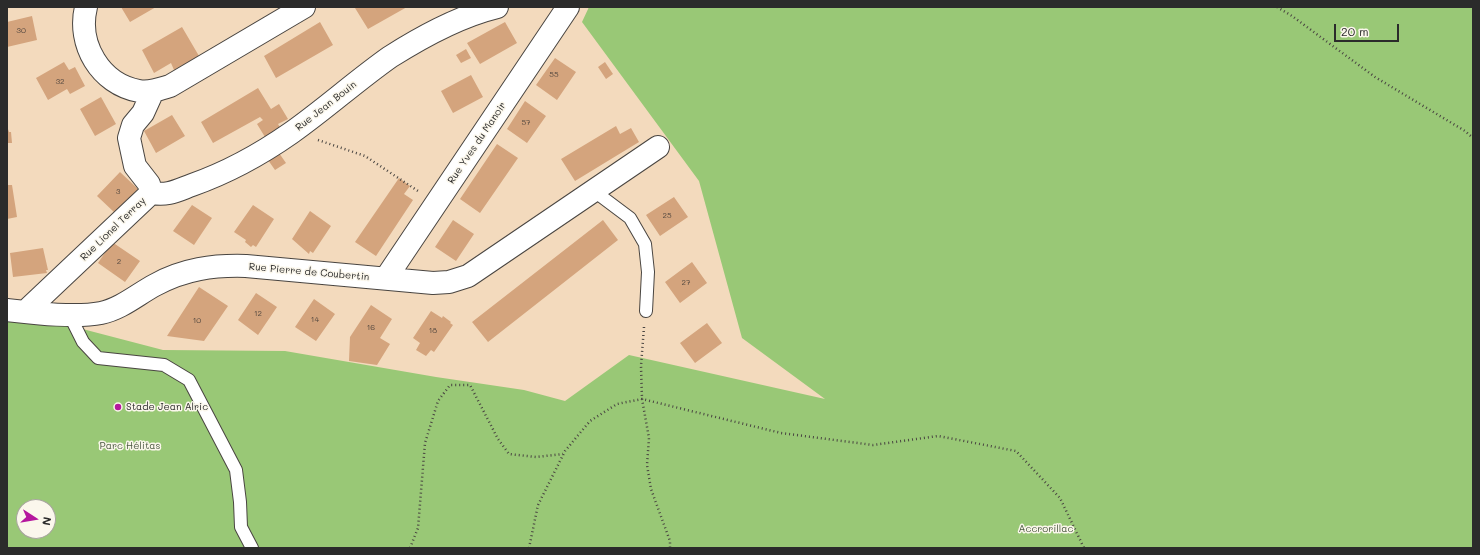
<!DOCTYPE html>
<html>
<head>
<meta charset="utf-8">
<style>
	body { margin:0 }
	#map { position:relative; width:1480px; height:555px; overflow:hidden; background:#f3dabd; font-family:Mali,sans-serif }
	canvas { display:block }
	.frame { position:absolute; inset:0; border:8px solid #2b2b2b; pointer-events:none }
	.north { position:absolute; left:16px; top:499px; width:40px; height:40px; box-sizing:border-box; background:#fbf7ec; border:1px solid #a8a59f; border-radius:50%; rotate:102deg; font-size:11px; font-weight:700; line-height:16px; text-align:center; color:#2b2b2b }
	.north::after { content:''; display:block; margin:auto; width:14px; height:18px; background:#b5179e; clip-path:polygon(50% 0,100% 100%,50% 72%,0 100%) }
	.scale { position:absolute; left:1334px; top:24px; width:65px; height:18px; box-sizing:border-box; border:2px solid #2b2b2b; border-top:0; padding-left:5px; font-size:12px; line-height:14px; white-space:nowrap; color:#2b2b2b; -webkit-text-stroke:3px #fbf7ec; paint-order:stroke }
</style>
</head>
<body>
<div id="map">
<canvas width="1480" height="555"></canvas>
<div class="frame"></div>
<div class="north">N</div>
<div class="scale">20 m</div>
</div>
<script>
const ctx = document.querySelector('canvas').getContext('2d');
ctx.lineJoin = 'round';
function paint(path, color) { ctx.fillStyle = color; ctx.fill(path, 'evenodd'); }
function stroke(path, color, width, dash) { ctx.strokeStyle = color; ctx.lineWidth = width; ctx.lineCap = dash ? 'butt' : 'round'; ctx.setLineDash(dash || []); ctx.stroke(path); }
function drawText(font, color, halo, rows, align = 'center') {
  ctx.font = font + ' Mali,sans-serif'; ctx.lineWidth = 3; ctx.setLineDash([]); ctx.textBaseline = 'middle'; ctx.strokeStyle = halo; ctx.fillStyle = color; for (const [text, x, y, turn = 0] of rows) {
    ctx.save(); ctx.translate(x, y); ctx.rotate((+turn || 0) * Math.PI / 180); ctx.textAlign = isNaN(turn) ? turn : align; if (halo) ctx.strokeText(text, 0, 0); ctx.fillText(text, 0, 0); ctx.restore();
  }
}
paint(new Path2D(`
	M589 7H1473V548H7V320L71 326 163 350 285 351 436 377 524 390 565 401 629 355 825 399 742 338 699 181 582 22ZM24 507H48V531H24Z`), '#99c876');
paint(new Path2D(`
	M121 7H156L130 22Z
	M357 7H407L368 29 355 8Z
	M32 16 37 40 7 47V22Z
	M320 22 333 45 276 78 264 56Z
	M505 22 517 43 480 64 467 43Z
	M182 27 199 56 174 70 171 63 154 73 142 50Z
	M466 49 471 58 461 63 456 55Z
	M555 58 576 72 557 100 536 85Z
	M64 62 69 70 75 67 85 86 70 94 67 89 48 100 36 78Z
	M605 62 613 74 606 79 598 67Z
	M471 75 483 97 453 113 441 91Z
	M258 88 271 109 279 104 288 119 278 124 281 129 265 137 257 124 263 120 260 117 213 143 201 122Z
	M101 97 116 124 95 136 80 109Z
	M525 101 546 116 527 143 507 129Z
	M172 115 185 136 156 153 144 131Z
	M7 126 9 132H11L12 143H7Z
	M616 126 620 134 631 128 639 142 575 181 561 159Z
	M497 144 518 158 480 213 460 199Z
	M279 153 286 163 275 170 268 160Z
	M120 172 138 189 115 213 97 196Z
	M399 178 410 186 404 194 413 200 376 256 355 242Z
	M7 185H12L17 217 7 219Z
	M674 197 688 217 660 236 646 215Z
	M192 205 212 218 194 245 173 231Z
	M253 205 274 219 256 247 253 245 251 247 245 242 246 240 234 232Z
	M310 211 331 226 313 253 310 251 309 254 292 239Z
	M453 220 474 234 456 261 435 247Z
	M603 220 618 240 488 342 472 322Z
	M112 242 140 261 125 282 98 263Z
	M43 248 48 270H46L47 273 13 277 10 253Z
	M692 262 707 283 680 303 665 282Z
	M199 287 228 306 204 341 167 336Z
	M256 293 277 307 258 335 238 320Z
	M314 299 335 314 316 341 295 327Z
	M371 305 392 319 380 338 390 344 377 365 349 361 350 337Z
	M431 311 442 318 443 316 451 322 450 323 453 325 434 352 431 350 426 356 416 350 420 343 413 338Z
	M707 323 722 343 695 363 680 343Z`), '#d4a47d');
const lane = new Path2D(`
	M594 191 630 218 645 244 648 272 646 311
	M69 314 83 342 98 358 164 365 189 380 236 470 240 502 241 527 252 548`);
const street = new Path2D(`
	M86 7C77 44 100 84 139 91 150 93 160 89 170 86L304 7
	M151 193C168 196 176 191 192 185 226 173 261 154 291 133 325 109 356 81 390 57 423 36 460 16 497 7
	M386 278 568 7
	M7 310C34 313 75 318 101 313 121 309 138 294 155 285 184 269 213 265 246 266L433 283 449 282 468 276 658 147
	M26 311 151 193 149 184 135 166 129 138 133 125 143 113 153 91`);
stroke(lane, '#494541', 14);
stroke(street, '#494541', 24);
stroke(new Path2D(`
	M1277 7 1292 16 1375 77 1465 131 1473 138
	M318 140 365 156 418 191
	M644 327 641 366 642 399 649 438 647 465 651 489 670 541V548
	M410 548 418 528 425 443 438 401 450 385H470L498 439 509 454 536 457 563 454
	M529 548 538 505 565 451 590 421 617 404 642 399 781 433 873 445 938 436 1016 451 1060 498 1084 548`), '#494541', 2.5, [1, 3]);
stroke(lane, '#fff', 12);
stroke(street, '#fff', 22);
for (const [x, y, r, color] of [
	[118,407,4,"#b5179e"]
]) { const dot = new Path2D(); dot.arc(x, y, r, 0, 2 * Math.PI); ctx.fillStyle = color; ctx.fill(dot); stroke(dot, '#fbf7ec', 1.5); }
drawText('8px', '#554940', null, [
	["30",21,31],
	["55",554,75],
	["32",60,82],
	["57",526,123],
	["3",118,192],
	["25",667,216],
	["2",119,262],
	["27",686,283],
	["12",258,314],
	["14",315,320],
	["10",197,321],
	["16",371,328],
	["18",433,331]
]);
drawText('10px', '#2b2b2b', '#fbf7ec', [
	["Rue Jean Bouin",326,106,-38],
	["Rue Yves du Manoir",477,143,-56],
	["Rue Lionel Terray",113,229,-44],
	["Rue Pierre de Coubertin",309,272,5]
]);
drawText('10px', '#2b2b2b', '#fbf7ec', [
	["Stade Jean Alric",126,407]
], 'left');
drawText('10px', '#4c5a42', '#fbf7ec', [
	["Parc Hélitas",130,446],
	["Accrorillac",1046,529]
]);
</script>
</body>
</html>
